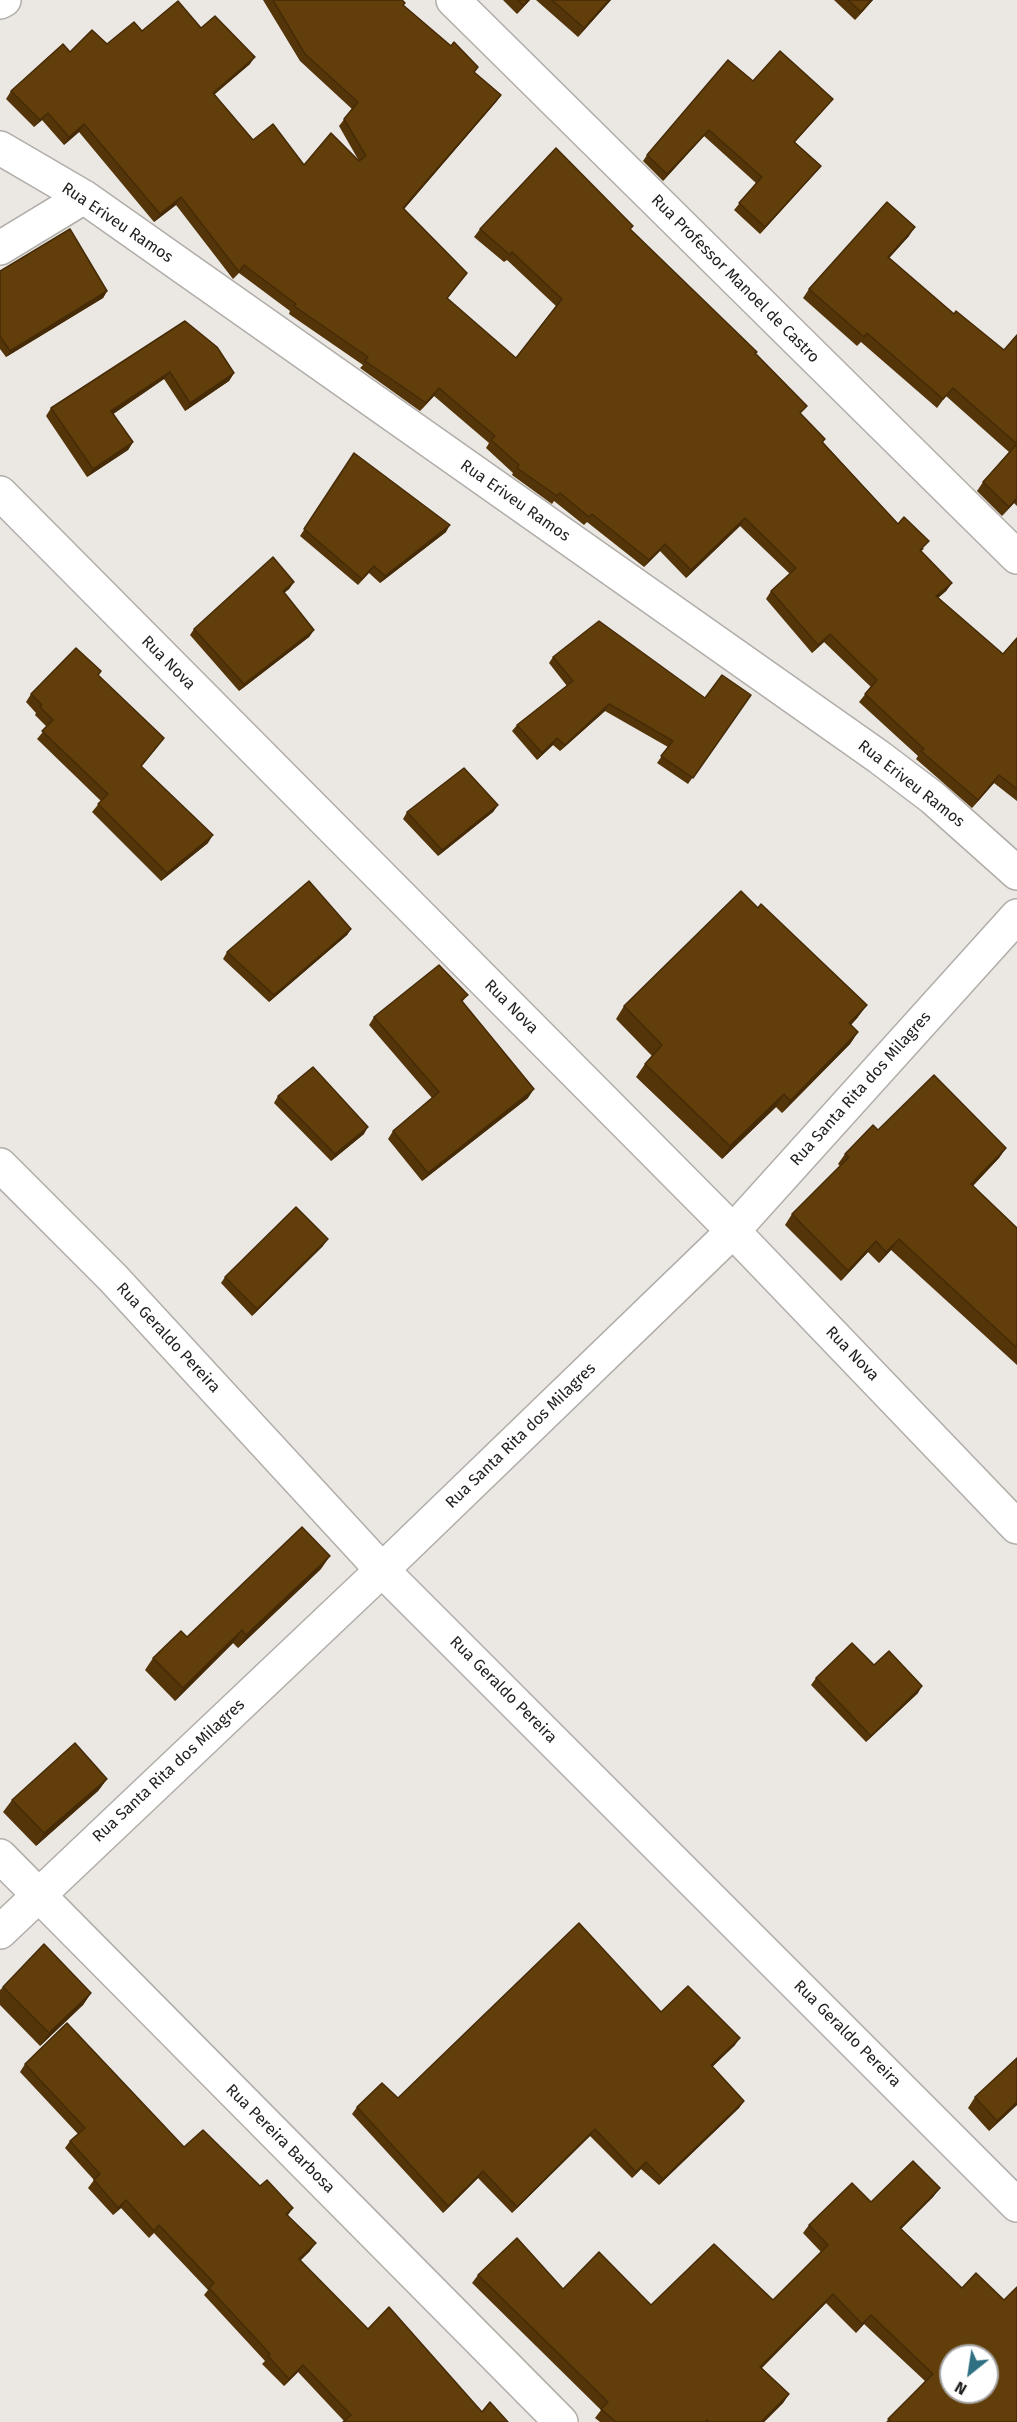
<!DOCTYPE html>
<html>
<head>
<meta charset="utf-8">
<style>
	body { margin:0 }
	#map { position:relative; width:1017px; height:2422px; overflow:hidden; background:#ebe7e2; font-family:"Fira Sans",sans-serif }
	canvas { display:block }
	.north { position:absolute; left:939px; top:2344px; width:60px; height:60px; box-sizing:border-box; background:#fff; border:2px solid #a6a5a5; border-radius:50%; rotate:210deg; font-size:16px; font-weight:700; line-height:24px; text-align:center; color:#201f1d }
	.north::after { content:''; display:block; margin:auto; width:21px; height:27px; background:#2e7082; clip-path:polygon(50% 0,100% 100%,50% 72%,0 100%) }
</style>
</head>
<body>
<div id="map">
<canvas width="1017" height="2422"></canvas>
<div class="north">N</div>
</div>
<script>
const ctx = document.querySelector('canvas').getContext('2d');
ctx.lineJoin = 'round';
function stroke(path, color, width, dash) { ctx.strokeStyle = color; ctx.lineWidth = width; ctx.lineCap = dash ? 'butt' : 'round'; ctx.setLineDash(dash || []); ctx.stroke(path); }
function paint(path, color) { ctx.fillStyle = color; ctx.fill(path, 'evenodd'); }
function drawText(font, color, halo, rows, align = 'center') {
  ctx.font = font + ' "Fira Sans",sans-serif'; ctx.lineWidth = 6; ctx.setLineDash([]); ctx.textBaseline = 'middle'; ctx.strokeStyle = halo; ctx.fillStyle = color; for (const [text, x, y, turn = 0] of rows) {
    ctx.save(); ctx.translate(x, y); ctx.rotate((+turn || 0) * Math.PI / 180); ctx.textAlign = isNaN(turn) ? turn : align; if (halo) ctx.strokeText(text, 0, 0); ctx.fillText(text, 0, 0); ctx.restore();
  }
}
const street = new Path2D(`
	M453 0 1017 557
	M0 2 4 0
	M0 148 84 197 879 757 933 798 1017 873
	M0 248 84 197
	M0 493 733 1231 1017 1527
	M0 1165 113 1278 382 1570 1017 2205
	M0 1856 561 2422
	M0 1932 382 1570 733 1231 1017 916`);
stroke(street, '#b1ada9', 36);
stroke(street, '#fff', 33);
paint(new Path2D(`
	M263 0H402L403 5 451 46 478 67 474 72 501 95 496 102 404 209 467 273 447 299 516 358 556 306 507 260 504 262 474 237 480 229 631 230 755 353 801 415 825 439 823 442 898 524 924 549 921 551 952 583 946 591 938 598 1003 654 1017 638V801L994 783 972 808 916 759 918 756 859 702 871 687 824 642 812 653 766 599 771 591 790 574 740 526 686 578 660 551 644 567 587 522 584 525 554 501 552 504 512 475 513 473 486 448 489 443 434 396 420 411 360 368 363 365 289 314 290 311 239 273 233 279 176 205 154 222 79 132 64 145 42 120 34 127 6 99 11 91 70 52 107 44 142 31 201 28 250 64 214 95 253 140 304 165 359 161 339 126 352 109 300 61Z
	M503 0H530L517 14Z
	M536 0H611L578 37Z
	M834 0H873L855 20Z
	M753 81 828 105 795 142 821 166 816 172 760 234 734 210 756 183 704 136 663 181 643 161 647 155Z
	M909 236 889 258 954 314 1004 350 1017 335V506L1014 503 1002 516 977 491 983 482 1009 452 946 396 937 408 861 342 857 346 803 298 809 289Z
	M0 271 107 291 103 298 6 357 0 349Z
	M185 321 234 373 229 381 185 411 164 379 113 414 133 442 128 450 87 477 46 416 51 408Z
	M354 453 446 532 380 583 369 573 358 585 300 536Z
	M294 582 289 589 284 593 314 630 309 637 239 691 190 635 194 629Z
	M553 657 705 698 751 695 688 784 657 763 668 747 605 711 560 751 553 745 537 760 512 731 517 725 567 686 549 663Z
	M98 675 158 746 141 767 208 843 161 881 92 812 101 801 37 739 47 727 35 715 36 713 26 702 31 694Z
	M498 805 493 812 438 856 403 819 407 812Z
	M351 929 347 935 269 1002 223 959 227 952Z
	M468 995 462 1002 528 1098 422 1181 388 1139 393 1131 432 1098 369 1025 374 1017Z
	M624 1006 858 1017 851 1025 858 1032 850 1044 782 1113 776 1107 722 1159 636 1077 645 1064 652 1056 616 1019Z
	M278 1096 364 1134 331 1161 274 1103Z
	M878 1130 1006 1148 999 1158 973 1186 1017 1228V1365L891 1250 879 1263 868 1252 841 1281 785 1225 792 1214 840 1166 838 1164 845 1154Z
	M323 1246 252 1316 221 1283 225 1277Z
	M321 1569 238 1648 233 1643 175 1701 145 1670 153 1658 187 1637Z
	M874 1665 918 1693 866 1742 811 1685 816 1678Z
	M107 1779 98 1791 36 1846 3 1812 12 1800Z
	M3 1987 91 1993 83 2005 40 2046 0 2005V1990Z
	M661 2012 735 2045 712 2067 744 2101 739 2108 659 2185 641 2169 632 2178 590 2136 512 2213 478 2178 443 2213 352 2114 357 2107 398 2098Z
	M25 2064 260 2186 293 2208 288 2215 310 2251 300 2261 368 2329 482 2412 508 2422 344 2421 298 2372 284 2386 262 2364 265 2361 204 2295 208 2290 154 2233 149 2238 121 2208 113 2215 88 2188 94 2180 65 2148 70 2141 78 2134 20 2072Z
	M975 2097 1017 2105 989 2131 968 2108Z
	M940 2188 933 2197 901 2229 1017 2422H886L925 2381 864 2324 856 2333 826 2303 762 2368 789 2394 783 2403 764 2422H600L595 2418 601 2410 472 2283 478 2275 651 2305 773 2300 821 2252 803 2233 809 2225 871 2202Z`), '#543509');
paint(new Path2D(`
	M528 0H530L517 14 523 5Z
	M609 0H611L578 37 584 28Z
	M871 0H873L855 20 861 12Z
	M255 57 250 64 207 100 213 93Z
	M501 95 496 102 398 216 403 208Z
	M48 113 42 120 34 127 40 120Z
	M84 124 79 132 64 145 69 137Z
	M709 130 704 136 663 181 667 174Z
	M821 166 816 172 760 234 765 227Z
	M181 197 176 205 154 222 160 214Z
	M915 227 909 236 882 266 888 257Z
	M107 291 103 298 6 357 10 351Z
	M170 372 164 379 106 419 111 411Z
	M234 373 229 381 185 411 190 403Z
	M439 388 434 396 420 411 426 403Z
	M133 442 128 450 87 477 93 469Z
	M1017 498 1014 503 1002 516 1009 507Z
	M745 518 740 526 686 578 691 570Z
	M450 525 446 532 380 583 385 576Z
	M665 544 660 551 644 567 649 560Z
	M294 582 289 589 279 597 283 591Z
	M952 583 946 591 931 604 936 596Z
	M314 630 309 637 239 691 244 684Z
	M830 634 824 642 812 653 818 645Z
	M609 704 605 711 560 751 565 745Z
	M557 738 553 745 537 760 542 753Z
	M999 775 994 783 972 808 978 800Z
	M498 805 493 812 438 856 442 850Z
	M213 835 208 843 161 881 167 873Z
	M351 929 347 935 269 1002 274 995Z
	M867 1005 858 1017 841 1036 849 1023Z
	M858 1032 850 1044 782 1113 790 1101Z
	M534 1089 528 1098 422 1181 428 1173Z
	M784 1094 776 1107 722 1159 730 1146Z
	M368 1127 364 1134 331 1161 335 1154Z
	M1006 1148 999 1158 964 1195 971 1184Z
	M328 1239 323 1246 252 1316 257 1309Z
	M899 1239 891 1250 879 1263 886 1252Z
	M876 1241 868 1252 841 1281 848 1271Z
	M330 1556 321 1569 238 1648 246 1635Z
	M242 1630 233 1643 175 1701 183 1688Z
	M922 1686 918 1693 866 1742 871 1736Z
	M107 1779 98 1791 36 1846 44 1833Z
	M91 1993 83 2005 40 2046 49 2033Z
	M740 2038 735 2045 707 2072 711 2065Z
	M744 2101 739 2108 659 2185 663 2179Z
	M1017 2102V2105L989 2131 997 2121Z
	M595 2129 590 2136 512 2213 517 2207Z
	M646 2162 641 2169 632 2178 636 2172Z
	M483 2171 478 2178 443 2213 448 2206Z
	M940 2188 933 2197 894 2236 900 2228Z
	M126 2200 121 2208 113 2215 118 2208Z
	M316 2243 310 2251 293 2267 299 2259Z
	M833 2294 826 2303 754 2375 760 2367Z
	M871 2315 864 2324 856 2333 862 2324Z
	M303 2365 298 2372 284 2386 289 2379Z
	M789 2394 783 2403 764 2422H761Z`), '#452b07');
const building = new Path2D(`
	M273 0H402L405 3 403 5 451 46 454 42 478 67 474 72 501 95 403 208 467 273 447 298 516 358 562 299 512 252 510 255 480 229 556 148 633 226 630 229 757 352 755 353 807 406 800 413 825 439 822 442 898 524 904 517 929 541 920 550 952 583 936 596 1003 654 1017 638V789L999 775 978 800 921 751 924 749 865 694 877 680 830 634 818 645 771 591 796 568 745 518 691 570 665 544 649 560 592 514 589 517 560 493 557 496 517 468 519 465 491 440 495 436 439 388 426 403 365 361 368 357 294 306 296 304 244 265 239 272 181 197 160 214 84 124 69 137 48 113 40 120 11 91 63 44 70 52 92 30 107 44 134 22 142 31 178 1 201 28 215 16 255 57 213 93 253 140 273 124 304 165 331 133 359 161 366 156 344 119 358 102 305 54Z
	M518 0H528L523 5Z
	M552 0H609L584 28Z
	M848 0H871L861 12Z
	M780 51 833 99 794 142 821 166 765 227 739 203 762 177 709 130 667 174 647 155 728 60 753 81Z
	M887 202 915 227 888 257 954 314 956 311 1004 350 1017 335V498L1009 507 983 482 1017 444 953 388 943 399 867 333 864 337 809 289Z
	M70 229 107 291 10 351 0 336V271Z
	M185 321 217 347 234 373 190 403 170 372 111 411 133 442 93 469 51 408Z
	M354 453 450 525 385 576 374 566 362 579 304 529Z
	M273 557 294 582 283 591 314 630 244 684 194 629Z
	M599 621 705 698 722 675 751 695 693 778 661 756 673 741 609 704 565 745 557 738 542 753 517 725 573 681 553 657Z
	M76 648 101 671 98 675 164 738 141 766 213 835 167 873 98 804 108 794 42 731 53 720 40 707 42 705 31 694Z
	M464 768 498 805 442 850 407 812Z
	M309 881 351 929 274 995 227 952Z
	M741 891 758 908 761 904 867 1005 849 1023 858 1032 790 1101 784 1094 730 1146 645 1064 662 1045 624 1006Z
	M439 965 468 995 461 1000 534 1089 428 1173 393 1131 439 1092 374 1017Z
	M313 1067 368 1127 335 1154 278 1096Z
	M934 1075 1006 1148 971 1184 1017 1228V1348L899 1239 886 1252 876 1241 848 1271 792 1214 849 1157 845 1154 873 1125 878 1130Z
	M296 1207 328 1239 257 1309 225 1277Z
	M302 1527 330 1556 246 1635 242 1630 183 1688 153 1658 181 1631 187 1637Z
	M852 1643 874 1665 889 1651 922 1686 871 1736 816 1678Z
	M75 1743 107 1779 44 1833 12 1800Z
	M579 1923 661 2012 688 1986 740 2038 711 2065 744 2101 663 2179 646 2162 636 2172 595 2129 517 2207 483 2171 448 2206 357 2107 382 2083 398 2098Z
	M44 1944 91 1993 49 2033 3 1987Z
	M67 2023 184 2147 203 2130 260 2186 267 2180 293 2208 286 2214 316 2243 299 2259 368 2329 389 2307 482 2412 490 2402 508 2422H343L351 2415 303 2365 289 2379 268 2356 270 2354 209 2288 214 2283 159 2225 154 2231 126 2200 118 2208 94 2180 100 2174 70 2141 85 2128 25 2064Z
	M1017 2058V2102L997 2121 975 2097Z
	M913 2161 940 2188 900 2228 962 2288 976 2273 1004 2300 1017 2287V2422H892L888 2419 933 2374 871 2315 862 2324 833 2294 760 2367 789 2394 761 2422H709L707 2420 705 2422H616L601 2409 608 2402 478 2275 517 2238 563 2289 599 2252 651 2305 714 2244 773 2300 828 2245 809 2225 852 2183 871 2202ZM951 2356H987V2392H951Z`);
paint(building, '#623e0a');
stroke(building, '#452b07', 1.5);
drawText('16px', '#201f1d', '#fff', [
	["Rua Eriveu Ramos",117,223,34],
	["Rua Professor Manoel de Castro",735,279,45],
	["Rua Eriveu Ramos",515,501,35],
	["Rua Nova",168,663,45],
	["Rua Eriveu Ramos",911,784,38],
	["Rua Nova",511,1007,45],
	["Rua Santa Rita dos Milagres",861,1089,-48],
	["Rua Geraldo Pereira",168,1338,47],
	["Rua Nova",852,1354,46],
	["Rua Santa Rita dos Milagres",521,1436,-44],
	["Rua Geraldo Pereira",503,1690,45],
	["Rua Santa Rita dos Milagres",169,1771,-43],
	["Rua Geraldo Pereira",847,2034,45],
	["Rua Pereira Barbosa",280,2139,45]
]);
</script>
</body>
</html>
